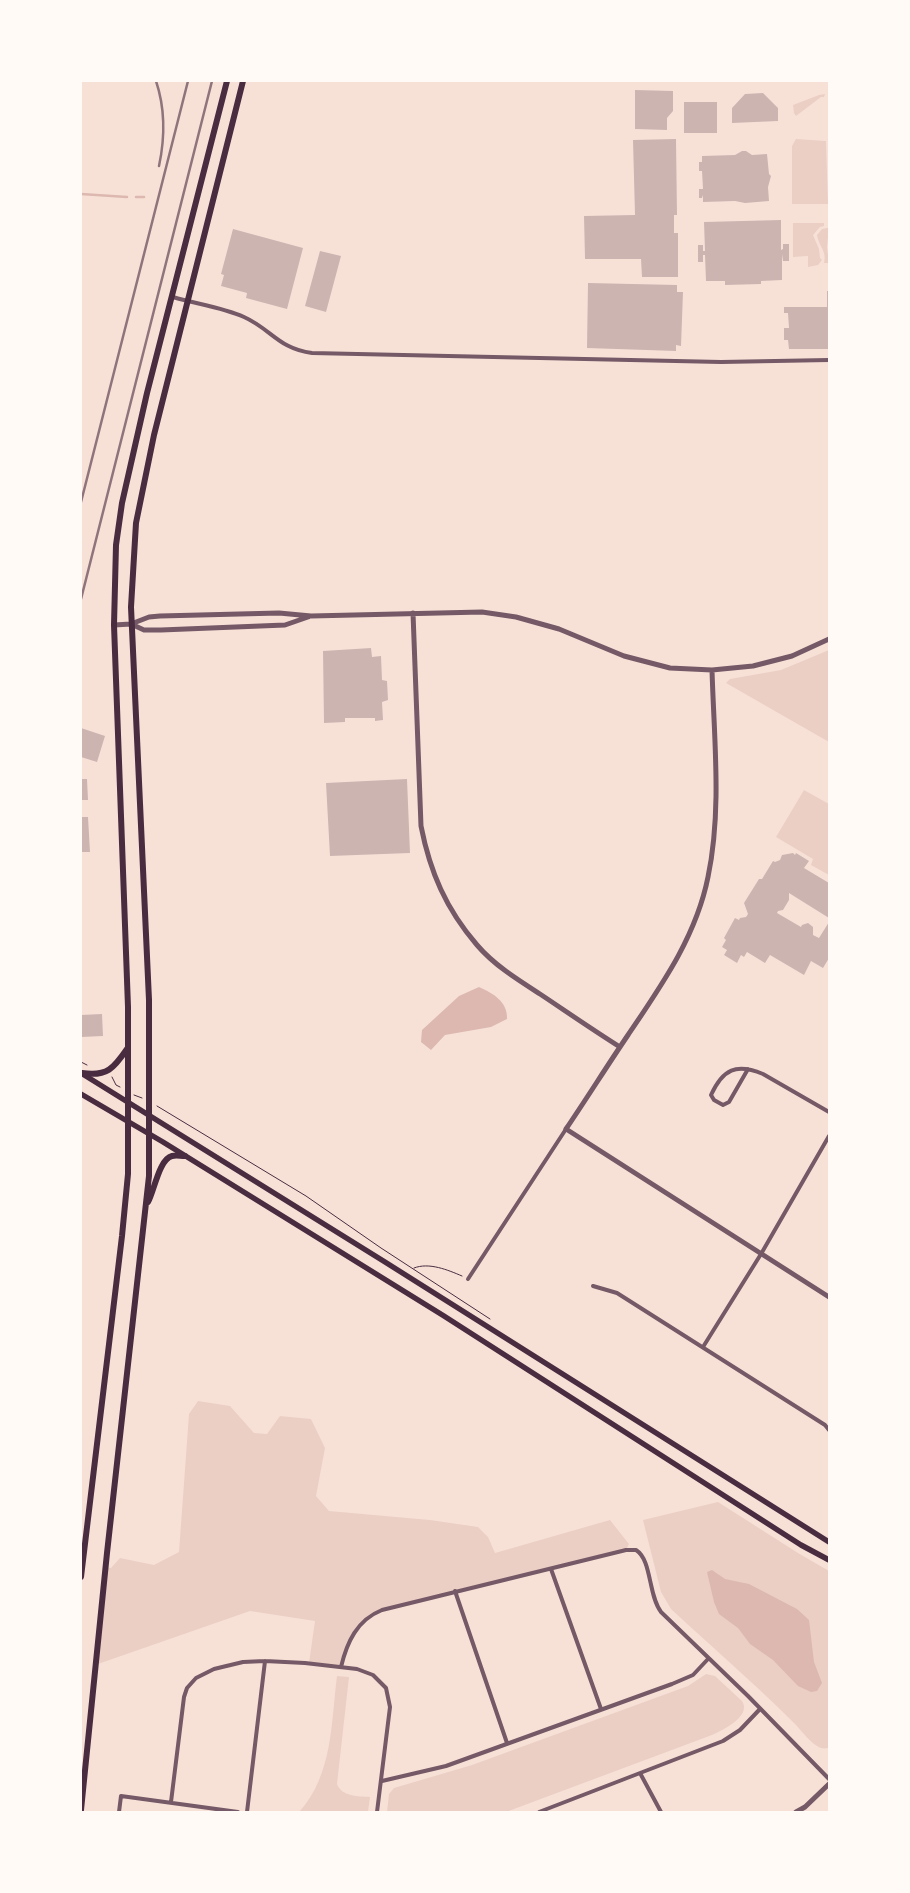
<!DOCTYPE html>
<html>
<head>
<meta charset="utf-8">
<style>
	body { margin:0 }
	#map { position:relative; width:910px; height:1893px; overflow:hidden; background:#f7e1d7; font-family:Signika,sans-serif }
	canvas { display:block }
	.frame { position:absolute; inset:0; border:82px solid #fffaf5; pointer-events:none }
</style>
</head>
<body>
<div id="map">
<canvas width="910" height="1893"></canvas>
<div class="frame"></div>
</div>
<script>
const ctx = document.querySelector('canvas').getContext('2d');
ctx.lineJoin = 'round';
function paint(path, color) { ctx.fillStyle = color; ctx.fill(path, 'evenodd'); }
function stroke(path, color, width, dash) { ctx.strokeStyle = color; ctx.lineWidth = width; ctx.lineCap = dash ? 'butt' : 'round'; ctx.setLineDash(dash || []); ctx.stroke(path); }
paint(new Path2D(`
	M825 94 824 97H821L796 116 794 113 793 105 819 95Z
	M796 139 826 141 828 204H792V146Z
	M793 223H824V226L820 227 813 235 819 249 820 258 822 260 818 265 808 267V256L793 257Z
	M827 228H829L827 247 829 263H824C827 251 819 247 817 235L822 229Z
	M829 650V742L726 683 730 679 781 670Z
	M804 790 829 804V875L811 865 813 859 776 837Z
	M198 1401 230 1406 254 1433 267 1434 280 1416 311 1419 325 1448 316 1496 329 1511 430 1520 478 1527 488 1537 495 1553 610 1520 629 1544 626 1550 373 1613 356 1630 341 1667 309 1663 315 1621 250 1611 98 1664 105 1567 111 1568 120 1558 154 1565 179 1552 189 1414Z
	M718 1502 798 1553 829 1571 828 1748C815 1752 802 1730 793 1722 754 1683 712 1647 671 1609L661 1592 643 1520Z
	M706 1674 715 1676 742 1701C752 1716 723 1730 712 1735L506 1812H387L389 1794 394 1788 472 1765 688 1686Z
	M337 1676 349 1677 337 1784C342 1797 358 1796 370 1797L368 1812H299C333 1775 331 1722 337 1676Z`), '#ebcfc5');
paint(new Path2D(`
	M479 987C493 993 508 1002 507 1019L491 1027 445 1035 431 1050 421 1042 422 1030 459 996Z
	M712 1570 725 1579 749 1584 797 1609 809 1620 814 1662 822 1683 817 1691 811 1692 798 1686 773 1660 750 1644 738 1628 719 1614 714 1602 707 1572Z`), '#dcb8b0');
stroke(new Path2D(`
	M81 194 127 197
	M136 197H144`), '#dcb8b0', 2.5);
paint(new Path2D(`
	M635 90 673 91V111L667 118V130L635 129Z
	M763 93 778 108V121L732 123V108L745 94Z
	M684 102H717V133H684Z
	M676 139 677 215H674V233H678V277H642L641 259H585L584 216 635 215 633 140Z
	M742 151H746L752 155 767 154 769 174 771 176 768 187 769 201 745 203 735 201 703 202V195L702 198H699V189H703L702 171H699V162H702V156L735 155Z
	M781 220V250L783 249V244H789V261H783L782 254V280L761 281V284L725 285V281H706L705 255H703V262H698V245H703V251H705L704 222Z
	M233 229 303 248 287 309 246 298 247 293 221 286 224 275 221 274Z
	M320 251 341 256 326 312 305 306Z
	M588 283 677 285V292H683L681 346 676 345V351L587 348Z
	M827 291H829V349H789L788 340H784V328H789L788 313H784V307H827Z
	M371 648 372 657 381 656 382 680 387 681 388 700 382 702 383 720 375 721V718H345V722L324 723 323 651Z
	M81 728 105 736 97 762 81 757Z
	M81 779H87L88 800H81Z
	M407 779 410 853 330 856 326 783Z
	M81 817H88L90 852H81Z
	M793 853 795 855 796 853 809 861 804 868 829 883V918L789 893V900L783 910 778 911 777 913 801 927 802 925 808 923 813 927V935L819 938 829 922V958L823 968 811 961 804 975 770 955 765 963 747 952 744 957 741 955 737 963 724 955 727 950 722 947 726 940 724 938 735 918 739 920 740 918 746 917 748 914 744 903 759 879H762L773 861 775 862 780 860 782 855Z
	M102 1014 103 1036 81 1037V1015Z`), '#ccb4b1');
stroke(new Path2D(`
	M81 1062 87 1065
	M112 1077 116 1085 120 1087
	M134 1095 142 1098
	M157 1106 306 1196 381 1248 490 1319
	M414 1268C429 1262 448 1270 462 1276`), '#4a2c40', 1);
stroke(new Path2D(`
	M173 297C196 304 222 307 244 317 271 329 279 349 312 353L721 362 829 360
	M748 1069 729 1102 723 1105 714 1100 711 1095C723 1069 736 1063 763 1074L829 1112
	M468 1279 566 1129
	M593 1286 617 1293 825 1425 829 1430
	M703 1347 761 1254 829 1136
	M551 1569 601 1709
	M455 1591 507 1743
	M341 1667C347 1642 357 1620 382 1610L626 1550H636C652 1560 648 1595 661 1612L748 1696 829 1779
	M640 1773 661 1812
	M382 1781 446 1766 672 1684 693 1675 708 1659
	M171 1802 184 1697 187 1688 196 1678 214 1669 243 1662 265 1661 305 1663 357 1669 373 1675 386 1688 390 1707 377 1812
	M119 1812 121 1796 238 1812
	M247 1812 265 1661
	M539 1812 723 1741 740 1730 760 1709`), '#755966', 4);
stroke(new Path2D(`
	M413 613 421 826C430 872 446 909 477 945 494 965 518 980 540 994 567 1012 593 1030 620 1047
	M131 624 144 630H161L285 625 308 617
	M114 625 131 624 149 617 160 616 279 613 311 616 482 612 516 617 559 629 624 656 670 668 712 670 753 666 792 656 829 639
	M712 670C714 739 722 810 708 877 696 937 661 986 628 1035 607 1066 587 1098 566 1129L829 1297
	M796 1812 805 1807 829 1784`), '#755966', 5);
stroke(new Path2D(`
	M81 1073 385 1262 829 1542
	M81 1094 163 1142 444 1316 801 1545 829 1560`), '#4a2c40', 5.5);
stroke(new Path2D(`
	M82 1073C107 1077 114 1068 127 1049
	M148 1202C154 1192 159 1159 172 1156 176 1155 180 1156 185 1156
	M81 1577 122 1236 128 1174V1007L114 625 116 545 122 503 147 393 227 81
	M81 1810 107 1553 149 1176V1000L131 607 136 523 154 435 243 81`), '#4a2c40', 6);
stroke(new Path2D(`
	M156 81C165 108 165 138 159 166
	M81 502 188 81
	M81 599 212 81`), '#8f747c', 2.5);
</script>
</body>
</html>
